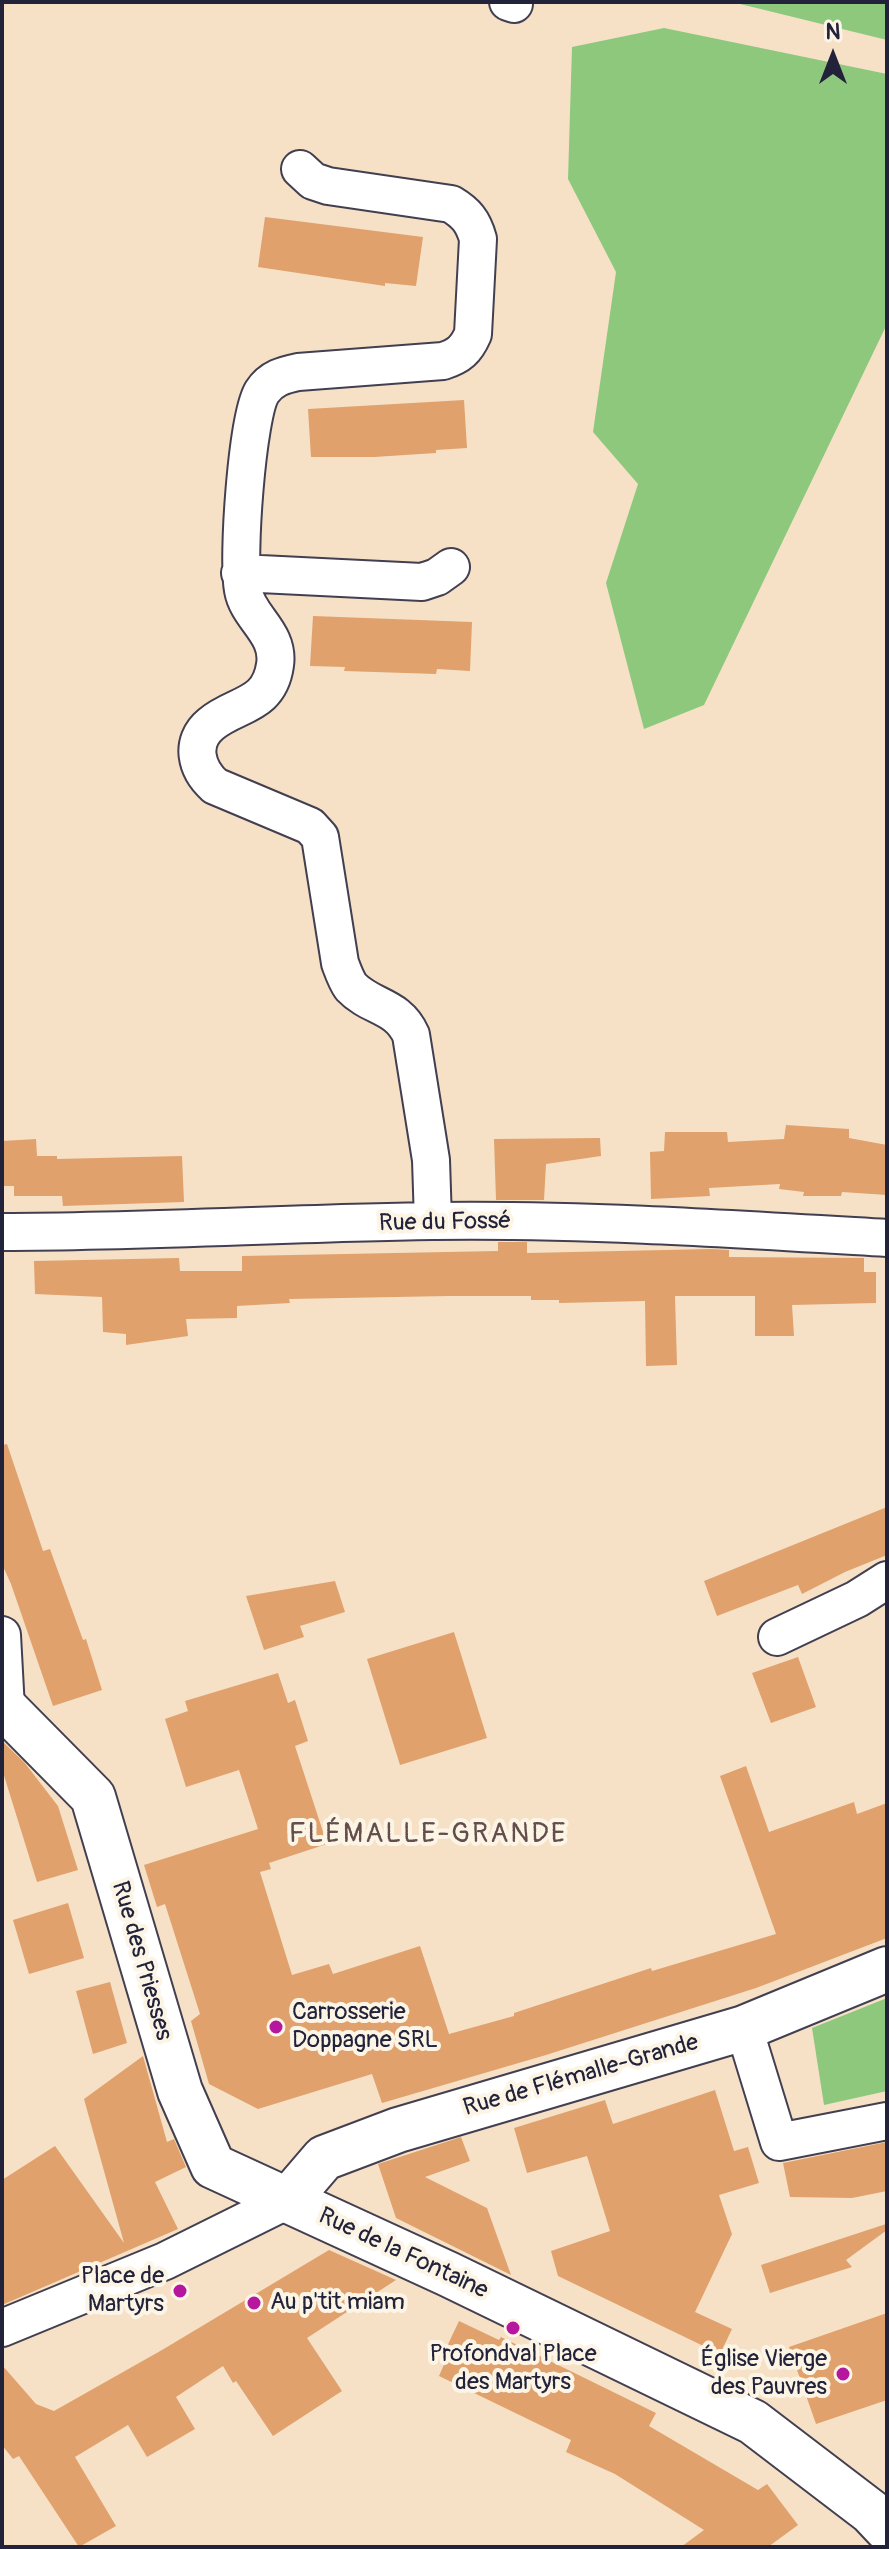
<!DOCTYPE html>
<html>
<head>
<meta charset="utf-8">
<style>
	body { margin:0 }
	#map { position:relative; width:889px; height:2549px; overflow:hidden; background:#f6e1c7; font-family:Pangolin,sans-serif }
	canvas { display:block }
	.frame { position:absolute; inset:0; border:4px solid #22223b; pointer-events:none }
	.north { position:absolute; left:793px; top:16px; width:80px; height:80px; -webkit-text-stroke:6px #fcf5e5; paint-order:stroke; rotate:0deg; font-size:22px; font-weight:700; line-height:32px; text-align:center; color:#22223b }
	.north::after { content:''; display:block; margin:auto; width:28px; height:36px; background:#22223b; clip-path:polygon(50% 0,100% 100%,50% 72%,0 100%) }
</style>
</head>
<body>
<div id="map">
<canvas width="889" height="2549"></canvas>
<div class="frame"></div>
<div class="north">N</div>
</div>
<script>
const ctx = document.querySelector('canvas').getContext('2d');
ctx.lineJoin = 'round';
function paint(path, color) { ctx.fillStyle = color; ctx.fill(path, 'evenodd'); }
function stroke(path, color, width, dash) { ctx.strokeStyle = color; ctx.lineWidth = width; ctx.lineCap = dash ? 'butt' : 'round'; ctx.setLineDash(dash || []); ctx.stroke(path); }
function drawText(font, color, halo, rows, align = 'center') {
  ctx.font = font + ' Pangolin,sans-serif'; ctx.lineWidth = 8; ctx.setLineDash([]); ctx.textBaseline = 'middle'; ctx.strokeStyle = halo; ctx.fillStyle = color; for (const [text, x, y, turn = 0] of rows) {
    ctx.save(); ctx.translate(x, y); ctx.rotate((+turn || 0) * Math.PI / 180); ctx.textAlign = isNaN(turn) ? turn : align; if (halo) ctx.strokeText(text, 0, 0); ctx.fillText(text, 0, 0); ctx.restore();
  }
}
paint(new Path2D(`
	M732 2H887V40Z
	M664 28 887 74V324L704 705 644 729 606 583 638 484 593 432 616 272 568 179 572 47Z
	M887 1998V2091L824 2105 812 2028Z`), '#8dc87d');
paint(new Path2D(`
	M265 217 423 237 416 286 385 283V286L258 267Z
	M464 400 467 448 436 450V453L374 457H311L308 409Z
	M313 616 472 622 470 671 437 669 436 674 344 671 345 667 310 666Z
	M786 1125 849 1129V1138L887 1145V1195L842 1192 841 1196H803L804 1192 779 1189 780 1184 709 1188 710 1196 651 1199 650 1152 664 1151 665 1132H727L728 1142 784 1139Z
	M600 1138 601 1156 546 1164 544 1200H496L494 1139Z
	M36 1139 37 1156H57V1159L182 1156 184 1202 63 1206 62 1196H14V1186H2V1141Z
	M498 1242H527V1253L711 1249 729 1250V1257L864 1258V1272H876V1303L792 1305 794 1336H755V1296H675L677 1365 646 1366 645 1301 559 1303V1300H531V1296H449L289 1299 290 1303 237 1306V1318L186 1319 188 1336 126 1345V1334L103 1332 102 1297 35 1294 34 1261 179 1258 180 1271H242V1256L498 1251Z
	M7 1444 43 1551 50 1549 83 1640 86 1639 102 1690 53 1706 11 1584 2 1564V1445Z
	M887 1507V1555L845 1572 802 1594 798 1585 717 1616 704 1581Z
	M335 1581 345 1612 300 1626 304 1637 264 1650 246 1596Z
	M454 1632 487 1738 400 1765 367 1659Z
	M798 1657 816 1707 771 1723 752 1673Z
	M278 1673 288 1703 295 1700 308 1741 295 1746 327 1844 269 1863 271 1869 260 1872 292 1975 329 1964 333 1974 420 1946 449 2034 514 2016V2013L651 1968 652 1971 776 1934 720 1776 746 1766 769 1832 854 1802 857 1814 887 1803V1938L756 1988 546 2055 382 2103 372 2074 258 2109 209 2084 191 2021 200 2014 165 1904 157 1907 144 1865 258 1829 239 1770 186 1787 165 1719 188 1711 185 1701Z
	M2 1741 24 1762 58 1806 78 1870 37 1882 2 1769Z
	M68 1903 84 1958 29 1974 13 1920Z
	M110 1982 127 2043 93 2054 76 1991Z
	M143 2056 167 2142 174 2139 186 2167 155 2182 178 2229 2 2305V2180L55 2146 124 2243 84 2099Z
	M715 2090 734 2151 748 2147 759 2183 719 2195 732 2234 695 2312 732 2329 720 2354 558 2276 551 2251 610 2231 587 2156 527 2173 514 2128 605 2100 613 2124Z
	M461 2137 470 2161 425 2177 487 2208 511 2275 396 2218 378 2164Z
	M887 2142V2191L852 2198 790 2197 783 2163Z
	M886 2224 887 2230 846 2260 852 2267 770 2293 761 2265Z
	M329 2250 396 2280 307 2338 342 2391 273 2436 236 2381 233 2383 223 2366 176 2397 195 2429 147 2457 128 2425 75 2457 116 2526 79 2547 19 2456 13 2459 2 2445V2365L36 2404 54 2411 162 2350Z
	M887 2313V2400L816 2424 789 2347Z
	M459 2321 499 2340 501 2337 656 2413 649 2426 758 2490 767 2484 798 2525 768 2547H681L704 2530 615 2474 566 2452 571 2440 439 2376 446 2360 442 2357Z`), '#e0a16c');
const street = new Path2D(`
	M508 2 514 4
	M300 169 313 181 328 186 451 204C466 213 473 221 478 239L473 334C466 350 459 356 443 361L298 372C284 375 271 378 262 392 247 416 237 559 243 590 248 618 280 633 275 665 269 707 236 703 211 724 189 742 196 769 215 786L310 826 320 837 340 963C343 971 346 980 351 987 371 1008 398 1005 411 1035L431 1160 433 1221
	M240 573 422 582 437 577 451 567
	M2 1232C146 1232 289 1223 433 1221 584 1219 736 1229 887 1238
	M2 1635 6 1709
	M777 1637 857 1599 887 1580
	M744 2028 779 2142 887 2121
	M2 2328 165 2261 288 2200`);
const secondary = new Path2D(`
	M2 1707 6 1709 93 1797 180 2091 213 2166 448 2274 753 2422 871 2512 887 2529
	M288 2200 324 2158 398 2130 744 2028 887 1969`);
stroke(street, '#423f50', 40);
stroke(secondary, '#423f50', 48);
stroke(street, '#fff', 36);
stroke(secondary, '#fff', 44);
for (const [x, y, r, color] of [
	[276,2027,8,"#b5179e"],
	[180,2291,8,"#b5179e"],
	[254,2303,8,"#b5179e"],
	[513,2328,8,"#b5179e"],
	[843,2374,8,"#b5179e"]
]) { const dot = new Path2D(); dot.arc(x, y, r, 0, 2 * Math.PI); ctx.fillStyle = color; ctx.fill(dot); stroke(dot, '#fcf5e5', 3); }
drawText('24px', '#22223b', '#fcf5e5', [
	["Rue du Fossé",445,1223,-1],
	["Rue des Priesses",141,1961,74],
	["Rue de Flémalle-Grande",581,2076,-16],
	["Rue de la Fontaine",403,2254,25]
]);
drawText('24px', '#22223b', '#fcf5e5', [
	["Carrosserie",292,2013],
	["Doppagne SRL",292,2041],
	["Place de",164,2277,"right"],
	["Martyrs",164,2305,"right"],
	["Au p'tit miam",270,2303],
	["Profondval Place",513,2355,"center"],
	["des Martyrs",513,2383,"center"],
	["Église Vierge",827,2360,"right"],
	["des Pauvres",827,2388,"right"]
], 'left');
ctx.letterSpacing = '2px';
drawText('28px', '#644e4c', '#fcf5e5', [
	["FLÉMALLE-GRANDE",428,1835]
]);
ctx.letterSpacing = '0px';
</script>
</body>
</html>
